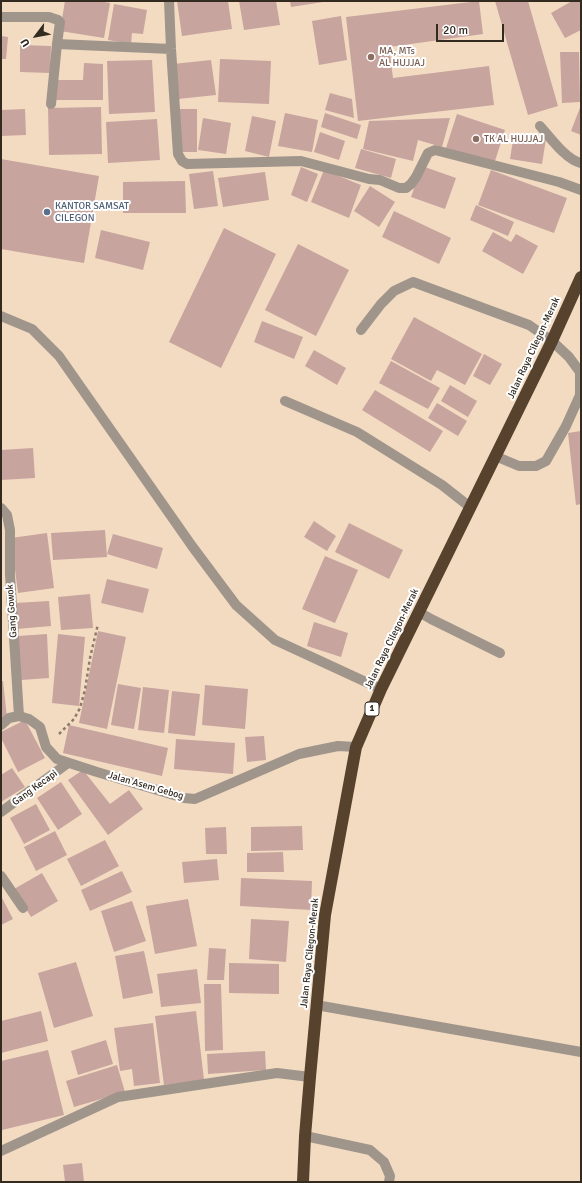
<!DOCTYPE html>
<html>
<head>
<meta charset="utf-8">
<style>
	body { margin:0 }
	#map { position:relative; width:582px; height:1183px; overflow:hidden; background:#f3dbc2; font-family:Signika,sans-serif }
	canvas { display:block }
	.frame { position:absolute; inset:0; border:2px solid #332a20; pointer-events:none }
	.north { position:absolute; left:16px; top:16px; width:40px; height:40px; -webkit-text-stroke:3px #fff; paint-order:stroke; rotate:238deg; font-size:11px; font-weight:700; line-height:16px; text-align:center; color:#332a20 }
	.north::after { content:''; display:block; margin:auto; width:14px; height:18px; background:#332a20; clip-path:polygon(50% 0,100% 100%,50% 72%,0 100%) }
	.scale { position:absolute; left:436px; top:24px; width:68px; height:18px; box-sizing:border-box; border:2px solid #332a20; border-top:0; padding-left:5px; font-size:12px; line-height:14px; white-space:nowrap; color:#332a20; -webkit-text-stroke:3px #fff; paint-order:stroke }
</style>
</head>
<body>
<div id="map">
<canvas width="582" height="1183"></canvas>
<div class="frame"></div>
<div class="north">U</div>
<div class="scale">20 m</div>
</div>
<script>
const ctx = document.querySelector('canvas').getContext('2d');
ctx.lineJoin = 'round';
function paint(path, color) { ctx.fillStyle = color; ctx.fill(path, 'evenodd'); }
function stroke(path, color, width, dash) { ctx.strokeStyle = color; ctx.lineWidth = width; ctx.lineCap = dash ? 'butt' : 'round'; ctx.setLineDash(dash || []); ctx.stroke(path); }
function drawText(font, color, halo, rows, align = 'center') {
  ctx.font = font + ' Signika,sans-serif'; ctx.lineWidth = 4; ctx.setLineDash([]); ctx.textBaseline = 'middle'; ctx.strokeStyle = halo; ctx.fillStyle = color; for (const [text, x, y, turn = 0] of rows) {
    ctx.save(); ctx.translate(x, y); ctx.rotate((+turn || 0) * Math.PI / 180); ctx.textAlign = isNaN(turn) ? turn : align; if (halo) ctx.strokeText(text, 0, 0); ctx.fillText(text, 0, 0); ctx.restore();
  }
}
paint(new Path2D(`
	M65 1H99L110 3 104 38 60 31Z
	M177 1H228L232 29 182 36Z
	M239 1H276L280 25 244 30Z
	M290 1H323V2L291 7Z
	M479 1 483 34 389 47 393 78 489 66 494 105 358 121 346 17Z
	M495 1H528L558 106 528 115Z
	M572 1H581V30L565 38 551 13Z
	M114 4 147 10 143 34 132 33 131 44 108 40Z
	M341 16 347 60 319 65 312 21Z
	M1 36 8 37 6 59H1Z
	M20 45 51 46 50 73 20 72Z
	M560 52H579L580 102 562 103Z
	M220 59 271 61 269 104 218 102Z
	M152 60 155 112 109 114 107 61Z
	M211 60 216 95 178 99 173 64Z
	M84 63 103 64V100H54L55 80H83Z
	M330 93 352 99 354 118 325 110Z
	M581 105V135L571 131Z
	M101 107 102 154 49 155 48 108Z
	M25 109 26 135 1 136V110Z
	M179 109H197V152H179Z
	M285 113 318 120 312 152 278 146Z
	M325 113 361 125 357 139 321 127Z
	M457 114 505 130 494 164 446 148Z
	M252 116 276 121 269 157 245 151Z
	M203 118 231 123 226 154 198 150Z
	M450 118 442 147 418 140 413 161 363 149 369 121Z
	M157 119 160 160 108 163 106 122Z
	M320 132 345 141 339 160 314 152Z
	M514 134 546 139 542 164 510 159Z
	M361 149 396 159 391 178 355 168Z
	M1 159 99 176 84 263 1 249Z
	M422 166 456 178 445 209 411 197Z
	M301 167 318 174 307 202 291 195Z
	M324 170 361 185 349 218 311 202Z
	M491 170 567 198 554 233 478 205Z
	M213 171 218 206 194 209 189 174Z
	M265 172 269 200 223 207 218 178Z
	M185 181 186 213H123V182Z
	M370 186 395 202 379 227 354 211Z
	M476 205 514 222 508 236 470 220Z
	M394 211 451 238 439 264 382 237Z
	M224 228 276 254 221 368 169 342Z
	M101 230 150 242 143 270 95 258Z
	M493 232 511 242 516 234 538 246 523 274 482 251Z
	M298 244 349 270 316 336 265 310Z
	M414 317 482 354 465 385 437 370 431 381 391 359Z
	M262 321 303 337 294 359 254 342Z
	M314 350 346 368 337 385 305 366Z
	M484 354 502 364 490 385 473 376Z
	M391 361 440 388 428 409 379 383Z
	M450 385 477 401 468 417 441 401Z
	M375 390 443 431 430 452 362 410Z
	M437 403 467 421 458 436 428 418Z
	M581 431V504L576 505 568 433Z
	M33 448 35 478 1 480V450Z
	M314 521 336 536 327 551 304 537Z
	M349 523 403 550 389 579 335 552Z
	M105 530 107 557 53 560 51 533Z
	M47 533 54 588 18 593 11 538Z
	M113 534 163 548 157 569 107 554Z
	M325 556 358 570 335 623 302 609Z
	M107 579 149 589 143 613 101 603Z
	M90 594 93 628 61 630 58 597Z
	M49 601 51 626 17 629 15 603Z
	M314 622 348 633 341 657 307 646Z
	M98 631 126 637 107 729 79 723Z
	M47 634 49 678 21 680 18 636Z
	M58 634 85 637 79 706 52 703Z
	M1 681H3L7 718H1Z
	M118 684 141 688 134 729 111 725Z
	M205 685 248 689 245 729 202 725Z
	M143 687 169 690 164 733 138 730Z
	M172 691 200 694 195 736 168 733Z
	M25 720 45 758 18 772 1 738V732Z
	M69 725 168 748 162 776 63 753Z
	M264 736 266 760 247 762 245 737Z
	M176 739 235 743 233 774 174 769Z
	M12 768 25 787 1 802V775Z
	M83 770 110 804 129 790 143 809 108 835 68 780Z
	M61 782 82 814 58 830 37 798Z
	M36 804 50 830 24 844 10 818Z
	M302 826 303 850 251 851V827Z
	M226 827 227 854H206L205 828Z
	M55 831 67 855 36 871 24 847Z
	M105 840 119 866 81 886 67 859Z
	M283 852 284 872H247V853Z
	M217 859 219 880 184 883 182 862Z
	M122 871 132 892 90 911 81 890Z
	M42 873 58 901 31 917 14 889Z
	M241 878 312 881 311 910 240 906Z
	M1 896 13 919 1 925Z
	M188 899 197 946 155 954 146 906Z
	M132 901 146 941 114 952 101 911Z
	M251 919 289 921 286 962 249 959Z
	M209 948 226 949 224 980H207Z
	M144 951 153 993 123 999 115 956Z
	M76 962 93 1016 54 1028 38 973Z
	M229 963 279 964V994L229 993Z
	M197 969 201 1003 161 1007 157 974Z
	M204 984H221L223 1050 205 1051Z
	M41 1011 48 1041 1 1053V1021Z
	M196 1011 204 1080 164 1085 155 1016Z
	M153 1023 160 1083 134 1086 132 1069 120 1071 114 1028Z
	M106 1040 113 1064 78 1075 71 1051Z
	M48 1050 64 1115 2 1130 1 1061Z
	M265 1051 266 1070 208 1074 207 1054Z
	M117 1065 125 1092 74 1107 66 1081Z
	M82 1163 84 1182H65L63 1165Z`), '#c7a49e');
stroke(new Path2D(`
	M59 734 74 719 80 708 85 690 90 658 98 624`), '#8c7c6b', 2.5, [3, 3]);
stroke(new Path2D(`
	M540 126C550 137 566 160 581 163
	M1 316 32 329 59 356 192 546 236 605 275 640 381 689
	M361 330 381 304 394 291 413 282 529 325 552 341 569 357 580 372V395L566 426 546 461 536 466H519L495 456
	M285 401 357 432 442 485 470 507
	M419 612 431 619 500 653
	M316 1005 581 1052
	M305 1136 370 1150 384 1162 390 1176 389 1182`), '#a0958b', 10);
stroke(new Path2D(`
	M169 1 171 49 178 154 182 161 187 164 301 161 369 179 380 180 399 188H406L411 184 416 177 428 153 435 150 559 182 581 190
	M1 17H49L58 20 60 22 57 44 171 49
	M51 104 57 44
	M1 508 7 515 10 530V575L19 716
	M1 725 9 718 19 716 29 719 40 727 46 747 57 759 97 772 184 798 195 799 299 754 338 746 356 747
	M1 812 68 763
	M1 876 23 908
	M1 1151 118 1097 277 1073 310 1077`), '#a0958b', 10);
stroke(new Path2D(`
	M303 1182 305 1136 310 1077 325 915 356 747 381 689 552 341 581 277`), '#57422e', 12);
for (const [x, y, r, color] of [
	[371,57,4,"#8d6e63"],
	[476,139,4,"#8d6e63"],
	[47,212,4,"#5c6f8a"]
]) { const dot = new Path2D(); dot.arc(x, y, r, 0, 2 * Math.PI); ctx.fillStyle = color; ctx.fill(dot); stroke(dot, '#fff', 1.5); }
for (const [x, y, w] of [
	[372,709,14]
]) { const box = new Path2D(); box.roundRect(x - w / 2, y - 7, w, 14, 3); ctx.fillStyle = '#fff'; ctx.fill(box); stroke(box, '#332a20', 1); }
drawText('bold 9px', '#332a20', null, [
	["1",372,709]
]);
drawText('10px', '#785e54', '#fff', [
	["MA, MTs",379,51],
	["AL HUJJAJ",379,63],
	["TK AL HUJJAJ",484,139]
], 'left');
drawText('10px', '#4e5e75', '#fff', [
	["KANTOR SAMSAT",55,206],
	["CILEGON",55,218]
], 'left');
drawText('10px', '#332a20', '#fff', [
	["Jalan Raya Cilegon-Merak",534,348,-65],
	["Gang Gowok",12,611,-94],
	["Jalan Raya Cilegon-Merak",392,639,-64],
	["Jalan Asem Gebog",146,786,16],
	["Gang Kecapi",35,788,-36],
	["Jalan Raya Cilegon-Merak",310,953,-84]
]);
</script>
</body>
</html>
